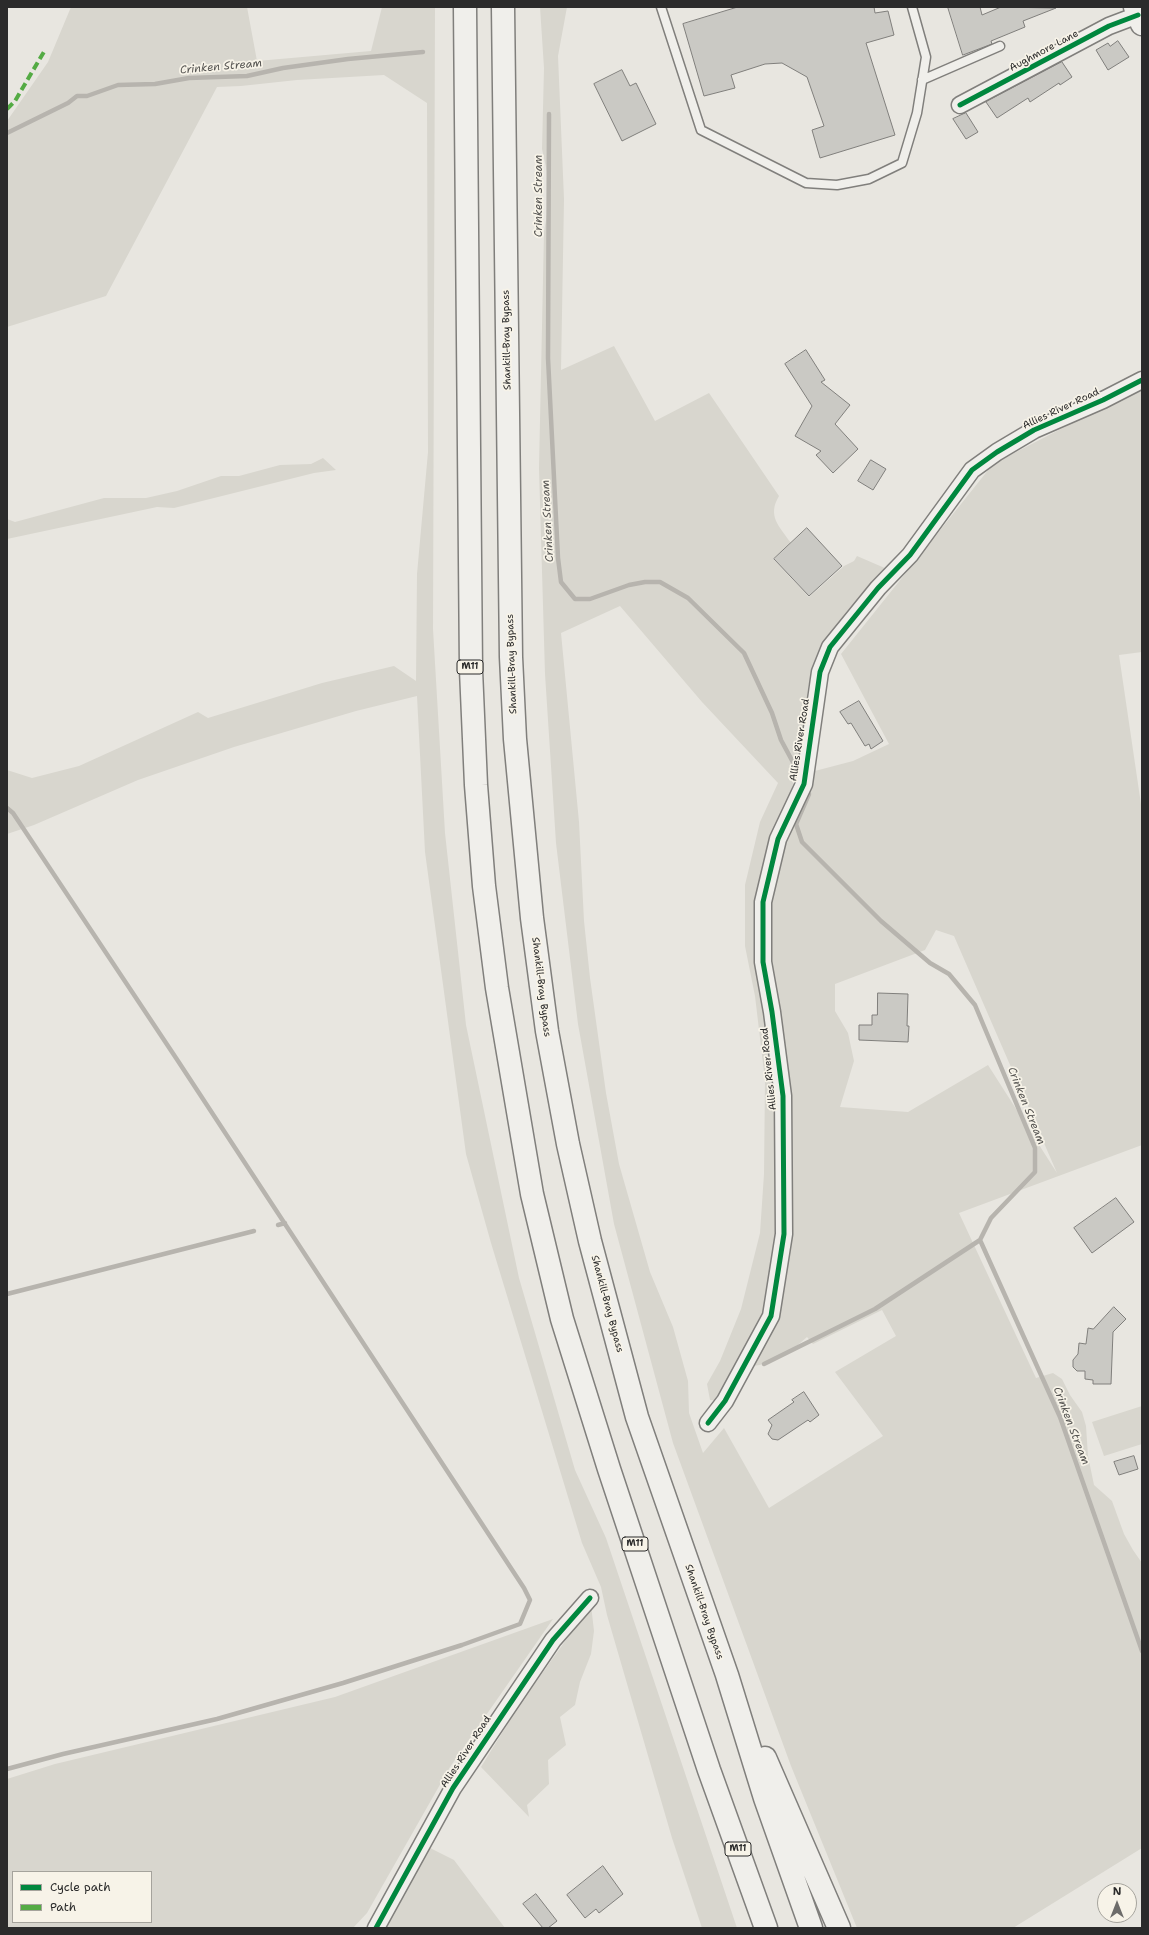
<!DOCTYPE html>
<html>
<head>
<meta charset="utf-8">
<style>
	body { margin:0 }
	#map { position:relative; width:1149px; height:1935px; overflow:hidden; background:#e8e6e0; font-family:"Shantell Sans",sans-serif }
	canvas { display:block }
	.frame { position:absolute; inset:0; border:8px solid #2b2b2b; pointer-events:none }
	.legend { position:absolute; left:12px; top:1871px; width:140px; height:52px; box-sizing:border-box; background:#f7f3e8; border:1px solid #a5a39c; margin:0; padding:5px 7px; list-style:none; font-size:12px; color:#2b2b2b }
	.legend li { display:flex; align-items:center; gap:8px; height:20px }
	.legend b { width:20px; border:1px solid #a5a39c }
	.north { position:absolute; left:1097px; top:1883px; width:40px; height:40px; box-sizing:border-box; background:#f7f3e8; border:1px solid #a5a39c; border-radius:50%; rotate:0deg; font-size:11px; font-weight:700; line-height:16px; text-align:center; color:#2b2b2b }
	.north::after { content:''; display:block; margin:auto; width:14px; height:18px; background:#6d6c6a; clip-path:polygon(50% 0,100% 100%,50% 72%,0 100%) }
</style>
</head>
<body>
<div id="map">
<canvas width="1149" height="1935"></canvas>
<div class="frame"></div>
<ul class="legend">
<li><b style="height:5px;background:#00873e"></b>Cycle path</li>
<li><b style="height:5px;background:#54ab44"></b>Path</li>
</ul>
<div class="north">N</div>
</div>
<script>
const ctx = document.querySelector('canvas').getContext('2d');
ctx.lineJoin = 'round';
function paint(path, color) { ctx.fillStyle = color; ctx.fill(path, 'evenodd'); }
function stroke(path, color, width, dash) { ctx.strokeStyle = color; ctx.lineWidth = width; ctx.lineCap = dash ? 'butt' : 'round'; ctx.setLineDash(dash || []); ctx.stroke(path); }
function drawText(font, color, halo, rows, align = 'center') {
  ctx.font = font + ' "Shantell Sans",sans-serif'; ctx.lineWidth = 3.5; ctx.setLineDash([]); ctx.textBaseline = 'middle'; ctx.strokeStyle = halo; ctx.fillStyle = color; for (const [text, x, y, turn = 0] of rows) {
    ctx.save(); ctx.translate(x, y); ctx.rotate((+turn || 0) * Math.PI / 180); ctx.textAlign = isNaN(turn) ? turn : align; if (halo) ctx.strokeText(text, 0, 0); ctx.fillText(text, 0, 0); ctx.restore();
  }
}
paint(new Path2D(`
	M71 7H247L257 61 371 51 382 7H435L433 629 445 833 466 1025 519 1278 575 1470 606 1538 737 1928H702L672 1838 607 1615 601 1587 582 1543 491 1243 466 1154 425 852 417 696 356 711 234 747 138 780 34 825 7 834V770L32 778 79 766 198 712 208 718 322 683 394 666 416 681 417 574 428 452 427 103 384 75 297 80 241 86 217 87 106 296 7 327V121L48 62Z
	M540 7H567L558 56 564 199 561 370 614 346 655 421 709 393 779 496C767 516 779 526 791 543L773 559 809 597 844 566 854 561 857 556 887 569C851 604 814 642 807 695 806 701 807 709 806 716 805 740 800 765 792 787L800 798 811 772 853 761 889 744 841 654 993 464 1142 387V652L1119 655 1142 811V1145L959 1213 1036 1378 1053 1373 1062 1379 1070 1395 1082 1412 1086 1426 1088 1456 1094 1485 1112 1501 1124 1534 1133 1550 1142 1563V1848L1013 1928H857L791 1766 673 1443 614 1224 578 1024 556 843 545 674 539 468 544 232 551 190 542 149 544 68ZM620 606 702 702 778 783 760 822 745 885V946L755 996 765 1080 764 1174 760 1233 741 1309 720 1361 707 1384 710 1400 720 1401 739 1366C767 1369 787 1355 807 1337L813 1344 882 1310 896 1336 835 1372 883 1436 769 1508 724 1428 703 1453 689 1413 688 1381 673 1327 650 1272 619 1164 606 1093 590 978 584 921 579 822 561 633ZM936 930 954 936 1057 1173 988 1065 908 1112 840 1107 854 1061 848 1033 835 1011V984L925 950Z
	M323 458 336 470 314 473 174 508 157 507 7 539V519L15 522 104 498H146L177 491 221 476H239L280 465 311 464Z
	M1142 1406V1444L1104 1456 1092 1422Z
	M591 1605 594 1631 591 1654 580 1682 575 1705 560 1717 566 1745 548 1760 549 1784 527 1805 529 1817 481 1767 518 1707Z
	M553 1619 450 1767 367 1913 353 1928H7V1779L55 1764 335 1697ZM13 1872H151V1922H13Z
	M422 1844 454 1860 505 1928H376Z`), '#d8d6ce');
stroke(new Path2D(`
	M549 114 548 358 558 558 561 582 575 599H590L629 585 645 582H660L688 598 744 653 772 713 781 740 795 766
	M7 133 68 103 77 96H87L118 85 155 84 189 78 247 76 283 68 348 59 423 52
	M809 794 796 824 802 842 881 921 930 963 949 974 975 1005 1035 1148V1172L991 1218 980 1240 1060 1417 1142 1651
	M7 808 13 813 178 1061 524 1588 530 1600 520 1624 462 1645 343 1683 217 1719 63 1754 7 1769
	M278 1225 285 1223
	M7 1294 254 1231
	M764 1364 875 1309 980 1240`), '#b7b4ae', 4.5);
const building = new Path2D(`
	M738 7H874L875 13 888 11 894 35 866 43 895 135 820 158 812 130 824 126 807 77 782 63 765 64 731 75 735 88 704 96 683 24Z
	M948 7H980L982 15 1001 7 1056 8 1023 21 1025 27 991 41 992 44 963 55Z
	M1118 41 1129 57 1108 70 1096 50 1108 43 1110 46Z
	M1062 62 1072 77 1060 85 1059 83 1030 102 1028 98 997 118 986 102Z
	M622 70 630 86 636 83 656 124 622 141 594 84Z
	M966 113 978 132 966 139 953 119Z
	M806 350 825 380 821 382 850 405 835 424 858 449 833 473 816 455 821 451 795 436 812 406 785 364Z
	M871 460 886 469 873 490 858 481Z
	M807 528 842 566 809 596 774 559Z
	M859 701 883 741 871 749 869 744 865 746 851 723 848 724 840 712Z
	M878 993 908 994 907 1026H909L908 1042 859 1040V1025H872V1015H877Z
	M1116 1198 1134 1222 1092 1253 1074 1228Z
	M1114 1307 1126 1319 1113 1332 1111 1384H1093V1380L1085 1379V1371H1077L1073 1367V1360L1078 1354 1079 1343 1086 1344 1088 1328 1093 1329Z
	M804 1392 819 1415 810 1422 808 1420 778 1440 772 1439 768 1434 772 1425 768 1420 794 1402 792 1400Z
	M1134 1456 1138 1469 1119 1475 1114 1462Z
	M603 1866 623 1894 599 1913 596 1909 585 1918 567 1895Z
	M536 1894 557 1921 548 1928H543L523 1904Z`);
paint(building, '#cac9c4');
stroke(building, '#807f7c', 1);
const lane = new Path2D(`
	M661 7 701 130 806 183 837 185 869 179 902 163 917 113 926 57 912 7
	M922 80 1000 46`);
const street = new Path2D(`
	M960 105 1109 26 1138 15
	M708 1423 725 1401 771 1316 784 1234 783 1096 772 1012 763 962V902L778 839 804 784 820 672 830 647 878 588 910 555 972 470 997 452 1034 430 1103 400 1142 380
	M376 1928 453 1788 553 1640 590 1598`);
const secondary = new Path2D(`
	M1135 7 1142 24`);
const highway = new Path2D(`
	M465 7 471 670 476 785 484 886 497 988 532 1194 562 1319 609 1469 709 1770 766 1928
	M503 7 511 657 515 739 532 918 547 1031 568 1144 590 1241 637 1417 727 1675 765 1798 811 1928
	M765 1758 839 1928`);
stroke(lane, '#807f7c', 11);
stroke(street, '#807f7c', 19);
stroke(secondary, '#807f7c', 25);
stroke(highway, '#807f7c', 25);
stroke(lane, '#f0efeb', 8);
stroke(street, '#f0efeb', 16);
stroke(secondary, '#f0efeb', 22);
stroke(highway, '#f0efeb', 22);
stroke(new Path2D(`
	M7 109 15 101 45 50`), '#54ab44', 4, [8, 4]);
stroke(new Path2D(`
	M960 105 1109 26 1138 15
	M708 1423 725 1401 771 1316 784 1234 783 1096 772 1012 763 962V902L778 839 804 784 820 672 830 647 878 588 910 555 972 470 997 452 1034 430 1103 400 1142 380
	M376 1928 453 1788 553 1640 590 1598`), '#00873e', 5);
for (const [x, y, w] of [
	[470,667,26],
	[635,1544,26],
	[738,1849,26]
]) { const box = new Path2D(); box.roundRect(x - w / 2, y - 7, w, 14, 3); ctx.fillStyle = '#f7f3e8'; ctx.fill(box); stroke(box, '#2b2b2b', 1); }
drawText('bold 9px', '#2b2b2b', null, [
	["M11",470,667],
	["M11",635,1544],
	["M11",738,1849]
]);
drawText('10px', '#2b2b2b', '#f7f3e8', [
	["Aughmore Lane",1044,51,-28],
	["Shankill-Bray Bypass",507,340,-91],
	["Allies River Road",1061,409,-25],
	["Shankill-Bray Bypass",512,664,-92],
	["Allies River Road",800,740,-81],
	["Shankill-Bray Bypass",541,987,83],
	["Allies River Road",769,1069,-96],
	["Shankill-Bray Bypass",607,1304,75],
	["Shankill-Bray Bypass",704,1612,71],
	["Allies River Road",466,1752,-57]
]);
drawText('italic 11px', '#555451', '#f7f3e8', [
	["Crinken Stream",221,67,-5],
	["Crinken Stream",539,196,-90],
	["Crinken Stream",548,521,-93],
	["Crinken Stream",1026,1106,68],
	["Crinken Stream",1071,1426,69]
]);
</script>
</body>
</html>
